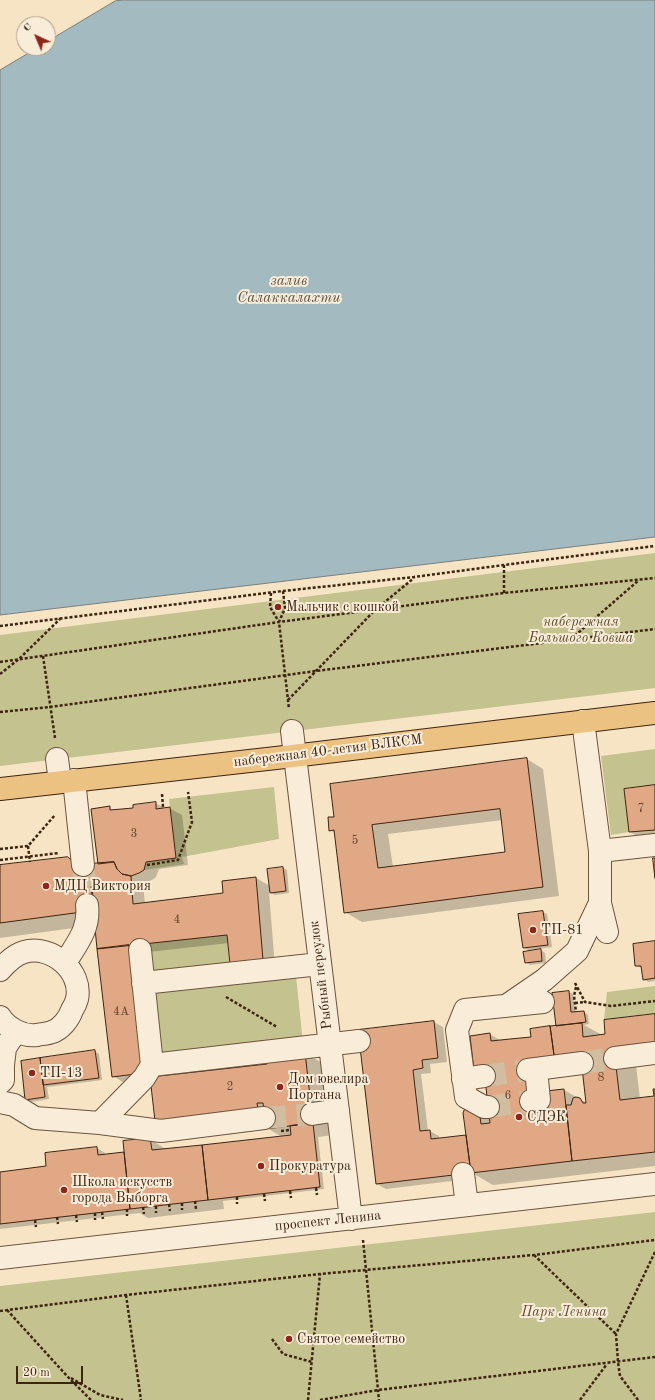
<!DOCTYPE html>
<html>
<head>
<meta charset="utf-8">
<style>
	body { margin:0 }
	#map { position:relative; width:655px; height:1400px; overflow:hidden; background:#f6e4c5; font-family:"Old Standard TT",serif }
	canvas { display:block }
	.north { position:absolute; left:16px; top:16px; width:40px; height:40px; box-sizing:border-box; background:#f9edd9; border:1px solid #ae9d89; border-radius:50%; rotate:316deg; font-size:11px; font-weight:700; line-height:16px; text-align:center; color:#3e2411 }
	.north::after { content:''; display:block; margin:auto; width:14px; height:18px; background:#8f2418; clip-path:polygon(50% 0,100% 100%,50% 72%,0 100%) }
	.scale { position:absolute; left:16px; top:1366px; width:67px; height:18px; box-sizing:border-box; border:2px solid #3e2411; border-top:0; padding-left:5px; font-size:12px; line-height:14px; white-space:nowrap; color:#3e2411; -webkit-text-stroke:3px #f9edd9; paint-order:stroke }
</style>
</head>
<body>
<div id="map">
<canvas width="655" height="1400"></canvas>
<div class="north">С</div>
<div class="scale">20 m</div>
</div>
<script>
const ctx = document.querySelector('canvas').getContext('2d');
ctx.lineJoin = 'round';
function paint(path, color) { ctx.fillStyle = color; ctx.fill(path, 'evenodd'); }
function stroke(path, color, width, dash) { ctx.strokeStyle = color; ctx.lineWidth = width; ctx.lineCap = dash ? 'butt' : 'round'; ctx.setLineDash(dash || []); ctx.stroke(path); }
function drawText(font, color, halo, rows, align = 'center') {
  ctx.font = font + ' "Old Standard TT",serif'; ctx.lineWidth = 4; ctx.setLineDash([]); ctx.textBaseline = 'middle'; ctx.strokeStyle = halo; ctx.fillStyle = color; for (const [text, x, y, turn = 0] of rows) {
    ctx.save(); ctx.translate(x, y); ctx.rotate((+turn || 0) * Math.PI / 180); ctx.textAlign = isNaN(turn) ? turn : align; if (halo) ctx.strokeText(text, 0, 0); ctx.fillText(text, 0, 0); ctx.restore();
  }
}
paint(new Path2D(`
	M655 553V688L0 766V635Z
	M655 749V785L624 789 629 832 611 835 601 756Z
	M274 787 279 839 182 857 184 864 144 870 146 862 176 858 169 799Z
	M227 935 230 964 294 957 303 1043 155 1059 143 944Z
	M655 986V1014L604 1020 607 992Z
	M655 1212V1400H0V1286Z`), '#c4c28f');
const water = new Path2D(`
	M124 0H655V537L0 615V70L37 48H48V41L115 1Z`);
paint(water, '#a3bbc0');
stroke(water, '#7b7f7a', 1);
paint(new Path2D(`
	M527 759 543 769 559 896 362 922 345 912 335 833 330 830 336 818ZM503 820 507 853 393 867 388 834Z
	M655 786V844H652L630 832Z
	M155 803 165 808H169L182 815 188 865 159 869 156 877 152 880 143 883 145 904 225 894 256 878 270 886 283 868 287 870 289 893 275 895 269 892 275 967 229 943 140 953 146 956 160 1077 268 1065 305 1053 326 1065 334 1135 318 1137 324 1189 223 1201 224 1209 148 1218 140 1213 0 1229V1173L48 1167 97 1148 105 1153 106 1155 125 1153 150 1139 167 1150 282 1137 267 1128 152 1083 129 1086 113 1076 96 925 0 938V867L68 858 82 866 99 865 109 808 115 811 134 808Z
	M543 912 547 914 552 947 528 950 524 948Z
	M655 942V981L648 982 644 979 642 968 636 966Z
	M541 950 545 953 546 963 530 965 526 962Z
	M569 992 573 994 575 1013 584 1012 588 1015 589 1024 584 1025 602 1035 655 1015 636 1065 640 1099 655 1097V1166L493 1185 467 1170 466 1172 477 1178 386 1189 377 1184 359 1031 434 1022 443 1027 447 1062 430 1064 431 1073 421 1074 428 1131H430L439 1136V1139L467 1136 464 1113 490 1115 489 1034 502 1041 532 1038 557 1026ZM584 1073 587 1103 564 1090 550 1091 548 1077Z
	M95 1051 99 1054 102 1080 47 1087 49 1099 31 1102 26 1099 22 1061Z`), '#0003');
const building = new Path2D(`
	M527 758 543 887 344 913 334 830 329 831 328 817H334L330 784ZM500 809 505 852 378 868 372 825Z
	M655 785V830L629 832 624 789Z
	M156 802V809L170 807 176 858 146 862 144 870 139 873 131 876 122 874 117 869 114 862 98 864 91 809 110 806V810L133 808V805Z
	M68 857 77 866 89 864 94 905 82 912 0 923V865Z
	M653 858H655V878Z
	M114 862 117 869 122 874 131 876 133 904 223 893 222 881 256 877 263 960 230 964 227 935 97 949 89 864Z
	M283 867 286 891 270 893 267 869Z
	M543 911 548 945 523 948 518 914Z
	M655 941V978L643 980 641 966H635L633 944Z
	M129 945 144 1073 112 1077 97 949Z
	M541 949 542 961 525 963 523 952Z
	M569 991 571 1012 584 1011 586 1022 556 1026 552 993Z
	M655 1014V1049L615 1058 620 1100 654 1096 653 1089H655V1152L572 1161 566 1105H571L573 1098 576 1097 580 1098 583 1103H586L581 1059 555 1062 550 1026 582 1023 583 1037 605 1034 604 1020Z
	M434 1021 438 1058 422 1060 423 1068 413 1070 420 1131 430 1130 431 1139 466 1135 471 1173 376 1184 358 1030Z
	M550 1026 555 1062 527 1065 532 1113 548 1111 546 1091 564 1089 572 1161 471 1173 463 1113 465 1108 479 1110 481 1124 490 1123 484 1070 474 1071 470 1036 490 1033 491 1041 510 1039 531 1037 530 1029Z
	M95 1050 99 1078 43 1085 40 1058Z
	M305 1052 313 1123 266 1129 263 1103H257L258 1110 155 1121 150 1077 267 1064 266 1056Z
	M40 1058 45 1097 25 1100 21 1061Z
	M313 1123 320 1187 208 1200 202 1145 291 1135 290 1126Z
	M150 1138 152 1150 202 1145 208 1200 130 1209 123 1141Z
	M97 1147 98 1155 124 1152 130 1209 0 1224V1172L46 1166 45 1153Z`);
paint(building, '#e1a885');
stroke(building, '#3e2411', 1);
stroke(new Path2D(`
	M83 865 87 905
	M582 1063 615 1058
	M484 1076 528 1070
	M488 1107 531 1101
	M264 1118 312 1114`), '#d1bea1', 22, [22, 11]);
const minor = new Path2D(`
	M292 731 351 1219
	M57 759 60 782
	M74 780 83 865
	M600 851 655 845
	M600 903 607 932
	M65 963C77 943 90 929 87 905
	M0 970C7 962 14 955 24 952 51 944 83 971 77 999 76 1003 74 1007 72 1010 69 1019 61 1029 52 1032 47 1034 41 1034 37 1035 23 1037 7 1028 0 1017
	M143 983 320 964
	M506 1006 544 980 577 951 600 903V851L583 721
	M615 1058 655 1053
	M152 1065 359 1041
	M528 1070 582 1063
	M463 1079 484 1076
	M0 1083 3 1080V1065L5 1048 16 1031
	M531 1101 539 1100 536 1069
	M0 1102 14 1105 35 1118 100 1123 161 1131 264 1118
	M488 1107H484L466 1097 457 1030 465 1010 543 1002
	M312 1114 338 1110
	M100 1123 144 1078 152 1065 140 950
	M463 1174 467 1205
	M0 1258 655 1184`);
const major = new Path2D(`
	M0 789 276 758 655 713`);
stroke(minor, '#6c543e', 24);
stroke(major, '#3e2411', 24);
stroke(new Path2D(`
	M283 591 285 608 279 622 289 709
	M271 593 270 607 279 622
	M504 593V565
	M0 626 283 591 414 577 504 565 655 546
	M571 639 639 580
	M43 656 55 738
	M0 662 279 622 504 593 655 578
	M0 674 19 659 61 618
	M288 700 375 610 414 578
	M0 712 50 707 316 671 655 629
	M162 794 163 807
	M28 846 30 862
	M0 849 28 846 55 815
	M0 860 59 853
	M147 865 178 860 192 822 188 792
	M575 983 585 1002 611 1006 655 1001
	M576 987 574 996 576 1012
	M226 997 277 1027
	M575 1003 585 1002
	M281 1131 290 1130
	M316 1188 317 1195
	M290 1191 291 1198
	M264 1194 265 1201
	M237 1197V1204
	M195 1201 196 1209
	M182 1203V1210
	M169 1204 170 1211
	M156 1206V1213
	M143 1207 144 1214
	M127 1209V1216
	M102 1212 103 1219
	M95 1213V1220
	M76 1215 77 1222
	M57 1217 58 1224
	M35 1220 36 1227
	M363 1240 379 1400
	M534 1255 616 1334
	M126 1295 141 1400
	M7 1310 67 1376 91 1400
	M0 1311 126 1295 320 1274 534 1255 655 1240
	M272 1339 283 1354 312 1362
	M71 1378 100 1395 123 1400
	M308 1400 320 1274
	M320 1400 378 1390 655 1357
	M580 1400 607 1364
	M638 1400 620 1376 618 1362 616 1334 655 1252`), '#3e2411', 2.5, [3, 2]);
stroke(minor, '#f9edd9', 22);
stroke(major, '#ebc282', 22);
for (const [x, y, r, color] of [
	[278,607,4,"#8f2418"],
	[46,886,4,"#8f2418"],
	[533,930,4,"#8f2418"],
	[32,1073,4,"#8f2418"],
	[280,1087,4,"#8f2418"],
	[519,1117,4,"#8f2418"],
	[261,1166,4,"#8f2418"],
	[64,1190,4,"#8f2418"],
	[289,1339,4,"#8f2418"]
]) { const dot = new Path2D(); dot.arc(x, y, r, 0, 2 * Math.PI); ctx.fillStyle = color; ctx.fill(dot); stroke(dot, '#f9edd9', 1.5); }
drawText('12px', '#67452e', null, [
	["7",641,809],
	["3",134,834],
	["5",355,841],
	["4",177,920],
	["4А",121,1012],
	["8",601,1078],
	["2",230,1087],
	["6",508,1096]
]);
drawText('14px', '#3e2411', '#f9edd9', [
	["Мальчик с кошкой",286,607],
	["МДЦ Виктория",54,886],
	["ТП-81",541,930],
	["ТП-13",40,1073],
	["Дом ювелира",288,1079],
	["Портана",288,1095],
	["СДЭК",527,1117],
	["Прокуратура",269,1166],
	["Школа искусств",72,1182],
	["города Выборга",72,1198],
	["Святое семейство",297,1339]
], 'left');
drawText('italic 14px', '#604c30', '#f9edd9', [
	["набережная",581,622],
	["Большого Ковша",581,638],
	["Парк Ленина",564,1312]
]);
drawText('14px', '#3e2411', '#f9edd9', [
	["набережная 40-летия ВЛКСМ",328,751,-7],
	["Рыбный переулок",321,975,-97],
	["проспект Ленина",328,1221,-6]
]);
drawText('italic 15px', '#5c5146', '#f9edd9', [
	["залив",289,281],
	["Салаккалахти",289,298]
]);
</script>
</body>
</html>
